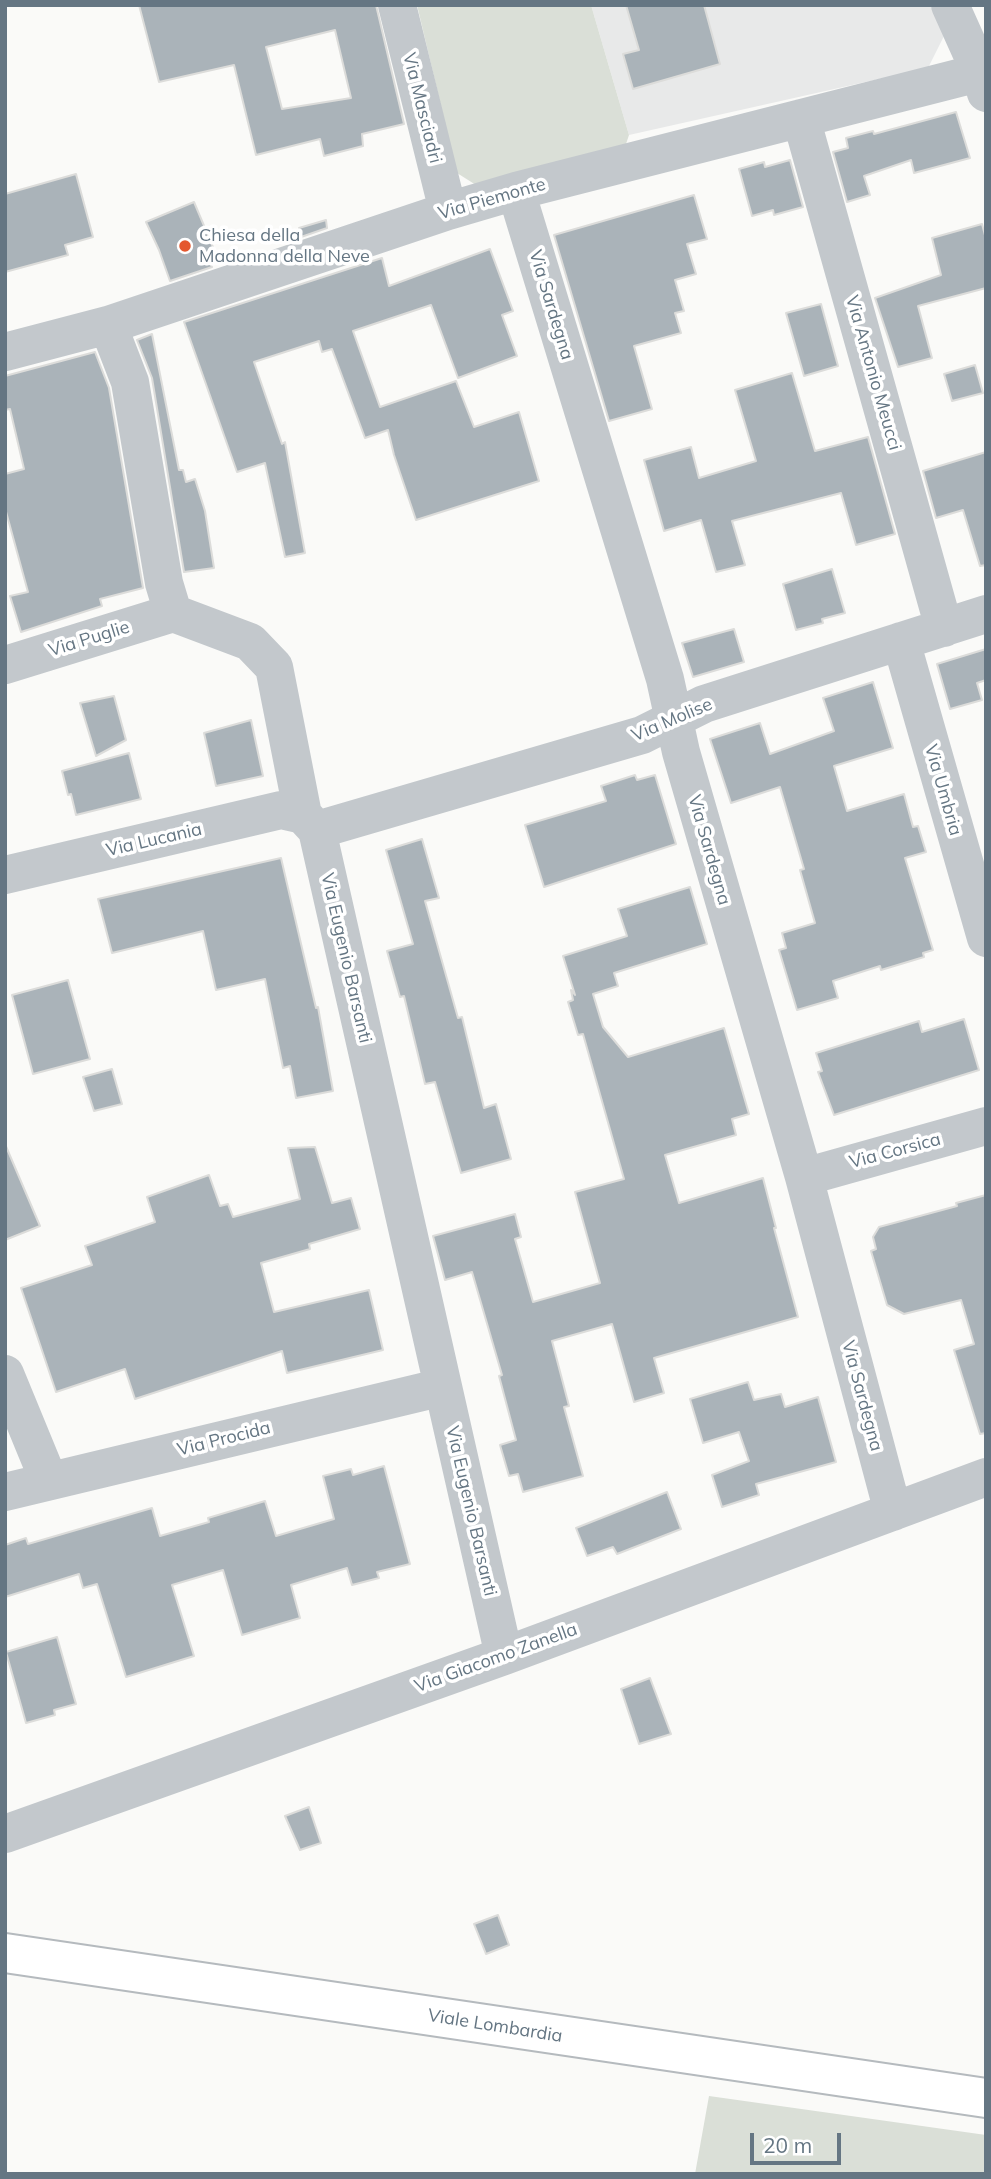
<!DOCTYPE html>
<html>
<head>
<meta charset="utf-8">
<style>
	body { margin:0 }
	#map { position:relative; width:991px; height:2179px; overflow:hidden; background:#fafaf8; font-family:Mulish,sans-serif }
	canvas { display:block }
	.frame { position:absolute; inset:0; border:7px solid #657683; pointer-events:none }
	.scale { position:absolute; left:750px; top:2133px; width:91px; height:32px; box-sizing:border-box; border:4px solid #657683; border-top:0; padding-left:9px; font-size:21px; line-height:24px; white-space:nowrap; color:#657683; -webkit-text-stroke:5px #fff; paint-order:stroke }
</style>
</head>
<body>
<div id="map">
<canvas width="991" height="2179"></canvas>
<div class="frame"></div>
<div class="scale">20 m</div>
</div>
<script>
const ctx = document.querySelector('canvas').getContext('2d');
ctx.lineJoin = 'round';
function paint(path, color) { ctx.fillStyle = color; ctx.fill(path, 'evenodd'); }
function stroke(path, color, width, dash) { ctx.strokeStyle = color; ctx.lineWidth = width; ctx.lineCap = dash ? 'butt' : 'round'; ctx.setLineDash(dash || []); ctx.stroke(path); }
function drawText(font, color, halo, rows, align = 'center') {
  ctx.font = font + ' Mulish,sans-serif'; ctx.lineWidth = 7; ctx.setLineDash([]); ctx.textBaseline = 'middle'; ctx.strokeStyle = halo; ctx.fillStyle = color; for (const [text, x, y, turn = 0] of rows) {
    ctx.save(); ctx.translate(x, y); ctx.rotate((+turn || 0) * Math.PI / 180); ctx.textAlign = isNaN(turn) ? turn : align; if (halo) ctx.strokeText(text, 0, 0); ctx.fillText(text, 0, 0); ctx.restore();
  }
}
paint(new Path2D(`
	M591 5H930L944 36 928 68 629 135Z`), '#e8e9e9');
paint(new Path2D(`
	M417 5H591L629 135 626 144 476 185 457 173Z
	M709 2096 986 2135V2174H695Z`), '#dadfd7');
const building = new Path2D(`
	M139 5H376L404 124 362 134 363 146 324 156 320 139 256 155 234 65 159 82ZM335 30 351 98 282 109 266 47Z
	M626 5H704L720 64 633 89 623 54 639 50Z
	M956 112 970 158 914 173 911 160 864 176 870 195 847 202 833 152 848 148 846 138 873 131 874 134Z
	M790 160 803 207 774 215 773 210 752 216 739 169 764 162 765 167Z
	M76 174 93 237 65 245 68 255 5 272V194Z
	M694 195 707 239 687 244 696 274 675 280 684 311 675 313 681 333 634 346 652 409 609 421 554 235Z
	M194 202 218 259 210 262 212 267 170 281 159 250 146 222Z
	M326 220 327 228 301 237 299 228Z
	M982 224 986 239V288L918 306 932 358 898 367 875 298 941 275 932 238Z
	M490 249 513 311 502 315 517 356 458 378 431 305 353 331 380 407 456 381 474 427 519 412 539 481 416 520 394 455 388 430 365 438 332 349 322 352 319 341 254 362 282 444 285 442 305 553 285 557 265 463 237 472 184 322 382 258 389 286Z
	M821 304 838 366 804 376 786 313Z
	M152 334 179 470H183L186 482 195 479 205 511 214 568 184 572 152 378 137 340Z
	M95 352 109 388 143 588 100 599 102 606 21 632 10 596 28 592 5 508V474L24 469 10 409 5 410V376Z
	M975 365 983 393 952 401 944 374Z
	M792 373 815 451 868 437 895 534 856 545 841 493 732 521 745 565 716 572 701 520 664 531 644 460 691 447 699 478 756 461 735 390Z
	M986 452V565L980 566 963 510 936 518 923 471Z
	M832 569 845 613 822 619 823 623 796 630 783 584Z
	M734 629 744 662 693 677 682 643Z
	M986 649V680L977 683 982 700 950 709 937 664Z
	M873 682 893 748 834 766 847 811 904 794 913 827 918 826 926 852 905 858 933 950 923 953 924 957 881 970 880 966 833 981 838 998 797 1010 779 950 786 948 782 933 815 923 800 870 804 869 780 787 731 803 710 739 760 723 770 754 834 731 823 698Z
	M114 696 126 740 96 756 80 703Z
	M251 720 263 776 216 786 204 733Z
	M129 753 141 799 76 815 71 794 68 795 62 771Z
	M635 775 637 780 655 775 676 844 544 887 525 825 606 801 601 786Z
	M422 839 439 898 425 901 458 1018 462 1017 484 1108 496 1104 511 1159 461 1173 435 1082 425 1084 404 996 400 997 387 951 413 944 386 850Z
	M281 858 316 1008 318 1007 333 1091 296 1098 290 1066 283 1068 265 979 216 990 203 931 112 953 98 899Z
	M690 887 707 944 614 973 618 986 593 994 603 1027 628 1057 724 1028 749 1114 732 1119 736 1135 665 1155 679 1203 763 1178 776 1228H774L798 1317 654 1358 664 1393 634 1402 612 1324 552 1341 569 1406 564 1407 583 1476 523 1492 518 1474 509 1476 500 1445 516 1440 499 1376 502 1375 472 1272 445 1280 433 1236 515 1214 521 1237 515 1239 533 1302 600 1283 575 1192 624 1179 583 1034 578 1035 568 1002 573 1000 571 990 575 995 563 956 627 936 618 909Z
	M68 980 90 1059 33 1074 12 995Z
	M964 1019 979 1070 834 1115 818 1072 822 1071 816 1053 919 1021 922 1032Z
	M112 1069 122 1104 94 1111 83 1077Z
	M5 1144 40 1226 5 1240Z
	M315 1147 332 1203 351 1198 360 1229 309 1244 310 1249 261 1263 274 1312 369 1290 383 1350 287 1373 282 1351 135 1399 125 1369 56 1392 21 1288 92 1265 85 1246 155 1222 147 1197 209 1175 220 1206 228 1204 233 1217 300 1199 288 1148Z
	M986 1195V1433L980 1434 954 1350 974 1344 961 1300 904 1314 887 1305 871 1251 876 1249 873 1237 879 1227 957 1206 956 1203Z
	M748 1382 754 1400 781 1394 785 1407 818 1397 836 1462 756 1484 759 1495 722 1507 712 1475 749 1461 739 1432 703 1443 690 1399Z
	M384 1466 410 1564 377 1572 379 1578 352 1585 347 1568 291 1585 300 1618 242 1635 223 1570 172 1585 194 1656 126 1677 97 1584 83 1588 79 1574 5 1597V1545L26 1538 28 1544 152 1508 160 1536 209 1522 208 1518 265 1501 276 1536 334 1519 323 1476 351 1469 353 1475Z
	M667 1492 681 1529 617 1554 613 1547 587 1556 576 1528Z
	M57 1637 76 1704 54 1710 55 1715 26 1723 6 1652Z
	M650 1678 671 1734 639 1744 621 1689Z
	M309 1807 321 1843 300 1850 285 1816Z
	M498 1915 509 1945 486 1954 474 1924Z`);
paint(building, '#aab3b9');
stroke(building, '#dcdcda', 2);
const major = new Path2D(`
	M5 1953 986 2098`);
stroke(major, '#b5babe', 42);
stroke(new Path2D(`
	M397 5 448 211
	M950 5 980 72 986 93
	M801 118 944 628
	M516 191 665 679 681 752 804 1177 893 1512
	M108 325 130 382 164 583 173 613
	M5 352 108 325 448 211 516 191 986 71
	M173 613 250 642 274 667 303 815 317 830 504 1656
	M901 641 986 938
	M5 665 173 613
	M317 830 642 735 704 704 986 614
	M5 875 281 810 303 815
	M804 1177 986 1126
	M5 1374 49 1481
	M5 1492 443 1387
	M5 1834 504 1656 986 1477`), '#c3c8cc', 38);
stroke(major, '#fff', 38);
for (const [x, y, r, color] of [
	[185,246,7,"#e4572e"]
]) { const dot = new Path2D(); dot.arc(x, y, r, 0, 2 * Math.PI); ctx.fillStyle = color; ctx.fill(dot); stroke(dot, '#fff', 2.5); }
drawText('18px', '#657683', '#fff', [
	["Via Masciadri",422,108,76],
	["Via Piemonte",492,199,-16],
	["Via Sardegna",551,305,73],
	["Via Antonio Meucci",873,373,74],
	["Via Puglie",89,639,-17],
	["Via Molise",672,720,-23],
	["Via Umbria",943,790,74],
	["Via Lucania",154,840,-13],
	["Via Sardegna",709,850,74],
	["Via Eugenio Barsanti",346,958,77],
	["Via Corsica",895,1151,-15],
	["Via Sardegna",862,1396,75],
	["Via Procida",224,1439,-14],
	["Via Eugenio Barsanti",471,1511,77],
	["Via Giacomo Zanella",496,1658,-20],
	["Viale Lombardia",495,2026,9]
]);
drawText('18px', '#657683', '#fff', [
	["Chiesa della",199,236],
	["Madonna della Neve",199,257]
], 'left');
</script>
</body>
</html>
